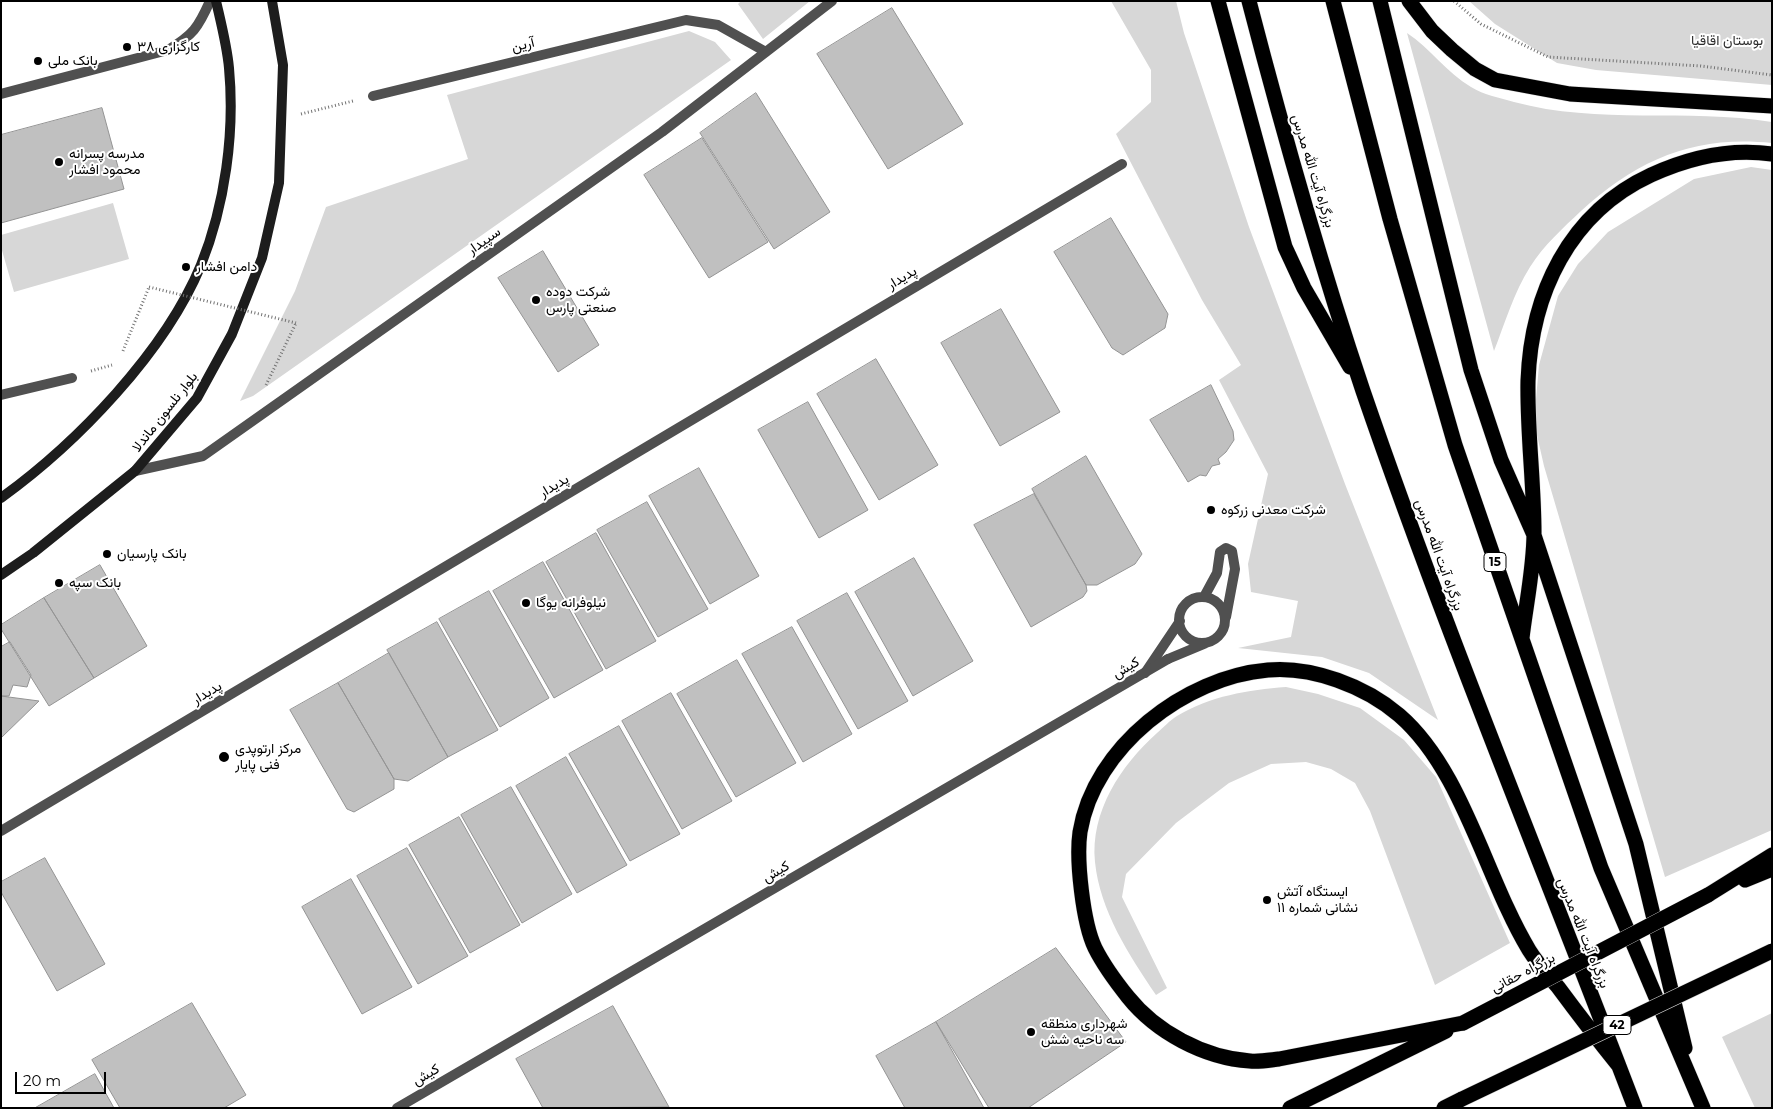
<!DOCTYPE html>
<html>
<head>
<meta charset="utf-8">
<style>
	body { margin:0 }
	#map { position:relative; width:1773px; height:1109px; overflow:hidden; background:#fff; font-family:Montserrat,sans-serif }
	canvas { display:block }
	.frame { position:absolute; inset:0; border:2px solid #000; pointer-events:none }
	.scale { position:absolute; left:15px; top:1072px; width:91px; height:22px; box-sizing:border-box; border:2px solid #000; border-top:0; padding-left:6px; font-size:15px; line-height:18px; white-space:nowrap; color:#000; -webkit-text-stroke:4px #fff; paint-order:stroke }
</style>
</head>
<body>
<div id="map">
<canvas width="1773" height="1109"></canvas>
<div class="frame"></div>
<div class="scale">20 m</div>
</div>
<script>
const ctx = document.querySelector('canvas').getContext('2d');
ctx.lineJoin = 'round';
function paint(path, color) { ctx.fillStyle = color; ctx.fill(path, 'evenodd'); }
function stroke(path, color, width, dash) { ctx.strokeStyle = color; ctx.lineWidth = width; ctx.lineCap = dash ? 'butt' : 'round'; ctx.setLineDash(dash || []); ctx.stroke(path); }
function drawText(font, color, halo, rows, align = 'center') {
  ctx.font = font + ' Montserrat,Vazirmatn,sans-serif'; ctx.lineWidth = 4; ctx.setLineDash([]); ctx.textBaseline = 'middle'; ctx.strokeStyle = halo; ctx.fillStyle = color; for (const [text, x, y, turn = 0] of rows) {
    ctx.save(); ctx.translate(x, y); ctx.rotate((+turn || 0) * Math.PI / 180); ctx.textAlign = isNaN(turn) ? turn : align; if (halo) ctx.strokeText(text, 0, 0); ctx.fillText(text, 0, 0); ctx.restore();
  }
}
paint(new Path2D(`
	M741 1H810L763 39 738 4Z
	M1111 1H1176L1184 33 1249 227 1345 484 1438 720 1369 673 1322 657 1238 648 1291 637 1298 601 1251 592 1248 564 1268 474 1219 380 1241 365 1202 300 1116 134 1151 102V70Z
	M1469 1H1772V85L1596 70 1557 63 1495 24Z
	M689 31 715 42 731 60 253 396 240 401 295 291 326 207 468 159 447 95Z
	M1407 33C1430 48 1447 73 1471 87 1484 95 1500 98 1514 102 1599 125 1686 108 1772 122V143C1695 135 1638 159 1581 211 1563 228 1544 245 1530 267 1514 292 1505 323 1494 351Z
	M1751 167 1772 170V830L1665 877 1544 466 1534 422 1539 365 1558 296 1578 264 1608 232 1694 179Z
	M113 203 129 259 14 292 1 247V235Z
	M1286 687 1318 694 1360 708 1404 740 1436 777 1510 943 1435 985 1370 811 1355 783 1331 769 1306 762 1271 764 1229 783 1176 823 1126 874 1122 897 1167 988 1156 995C1129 955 1100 911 1095 862 1090 812 1121 765 1157 733 1163 728 1170 720 1177 716 1210 696 1248 690 1286 687Z
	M1772 1013V1108H1755L1722 1037Z`), '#d7d7d7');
const building = new Path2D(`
	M892 8 963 124 888 169 817 54Z
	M756 93 830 212 774 249 700 133Z
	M102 108 124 189 1 223V135Z
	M702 138 768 242 709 278 644 175Z
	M1111 218 1168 314 1165 328 1123 355 1112 348 1054 252Z
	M543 251 599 345 558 372 498 278Z
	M1001 309 1060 412 1000 446 941 343Z
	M876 359 938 465 879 500 817 394Z
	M1211 385 1233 431 1234 440 1226 452 1218 459 1220 464 1212 466 1206 476 1200 475 1188 482 1150 420Z
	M808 402 868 510 819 538 758 430Z
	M1086 456 1142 554 1135 564 1097 585H1086L1032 489Z
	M699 468 759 576 710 604 649 496Z
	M1034 494 1086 585 1087 591 1083 597 1031 627 974 525Z
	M647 502 708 609 658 637 597 530Z
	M596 533 656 641 606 669 546 562Z
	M914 558 973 661 913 696 855 592Z
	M543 562 603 670 554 698 493 591Z
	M100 565 147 646 94 678 44 598Z
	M489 591 549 698 500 727 439 619Z
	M847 593 908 701 858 729 797 621Z
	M44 598 94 678 49 706 1 629V625Z
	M437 622 498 730 448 757 387 650Z
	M792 627 852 734 803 762 742 654Z
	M10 642 31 675 27 687 13 685 9 696H1V647Z
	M389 653 448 757 408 781 394 779 338 683Z
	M737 660 796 763 736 797 677 694Z
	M338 683 394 779V789L354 812 347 809 290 710Z
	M671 693 732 801 682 829 622 721Z
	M1 696 39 701 1 738Z
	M619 726 680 834 630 861 569 754Z
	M566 757 627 865 577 893 516 786Z
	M511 787 572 894 522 923 461 815Z
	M459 817 520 925 470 953 409 845Z
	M407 848 468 956 418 984 357 876Z
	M45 858 105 964 57 991 1 892V882Z
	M351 879 412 987 362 1014 302 907Z
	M1056 948 1126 1042 1028 1108H989L936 1022Z
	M192 1003 246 1095 224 1108H120L92 1060Z
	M613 1006 669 1107 543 1108 516 1059Z
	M936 1022 984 1108H905L876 1056Z
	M95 1074 114 1108H35Z`);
paint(building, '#c0c0c0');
stroke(building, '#949494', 1);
const highway = new Path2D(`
	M1218 1 1285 247 1304 288 1350 367
	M1249 1C1283 132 1320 263 1363 391 1446 633 1544 869 1635 1108
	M1333 1 1390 219 1455 445 1601 868 1703 1108
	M1380 1 1471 370 1501 460 1534 535 1636 844 1685 1048
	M1409 1 1432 31 1452 50 1475 69 1495 80 1570 94 1772 106
	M1522 638C1526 604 1534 567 1534 533 1534 482 1527 432 1528 381 1531 294 1569 213 1651 175 1688 158 1730 148 1772 154
	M1745 880 1772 869
	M1708 895 1772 855
	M1463 1023 1279 1059C1270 1060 1259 1062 1250 1061 1204 1058 1156 1032 1128 997 1116 982 1104 966 1095 948 1083 923 1076 860 1080 832 1094 747 1185 677 1268 670 1312 666 1365 686 1399 715 1463 770 1485 877 1529 950 1537 963 1548 975 1558 987 1578 1014 1598 1040 1619 1066
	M1290 1108 1446 1031
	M1444 1108 1462 1099`);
stroke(highway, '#dbdbdb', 16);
stroke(new Path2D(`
	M1454 1 1481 24 1548 57 1701 66 1772 75
	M301 114 353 101
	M123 351 149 287
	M91 371 112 365
	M266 385 296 323`), '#727272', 3, [1, 2.5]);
stroke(new Path2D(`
	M1179 620a23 23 0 1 1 46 0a23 23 0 1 1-46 0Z
	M1204 597 1217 573 1220 552 1226 548 1232 551 1235 569 1226 617
	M1168 659 1204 644
	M1145 673 1180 621`), '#505050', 10);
stroke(new Path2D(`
	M1 94 168 50C193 35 198 28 210 1
	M373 96 686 20 718 25 766 52
	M1 395 72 378
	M135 471 203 456 662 132 832 1
	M1 831 1122 164
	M397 1108 1168 659`), '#505050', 10);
stroke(new Path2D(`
	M1 498C77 443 165 352 201 265 225 205 235 133 229 68 227 46 221 23 216 1
	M1 575 33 553 135 471 197 398 232 334 262 258 279 183 283 65 272 1`), '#1d1d1d', 10);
stroke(highway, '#000', 15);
const highwayBridge = new Path2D(`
	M1463 1023 1708 895
	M1462 1099 1772 951`);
stroke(highwayBridge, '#dbdbdb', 16, []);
stroke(new Path2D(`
	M149 287 296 323`), '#727272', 3, [1, 2.5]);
stroke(highwayBridge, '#000', 15);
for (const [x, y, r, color] of [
	[127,47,5,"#000"],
	[38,61,5,"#000"],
	[59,162,5,"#000"],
	[186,267,5,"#000"],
	[536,300,5,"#000"],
	[1211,510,5,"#000"],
	[107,554,5,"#000"],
	[59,583,5,"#000"],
	[526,603,5,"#000"],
	[224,757,6,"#000"],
	[1267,900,5,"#000"],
	[1031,1032,5,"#000"]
]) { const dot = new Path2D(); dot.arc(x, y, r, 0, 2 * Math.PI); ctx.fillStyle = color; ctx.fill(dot); stroke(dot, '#fff', 2); }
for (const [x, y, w] of [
	[1495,562,22],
	[1617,1025,28]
]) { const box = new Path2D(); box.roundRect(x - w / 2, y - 9.5, w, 19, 4); ctx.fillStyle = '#fff'; ctx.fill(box); stroke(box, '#000', 1); }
drawText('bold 12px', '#000', null, [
	["15",1495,562],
	["42",1617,1025]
]);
drawText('14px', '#2e2e2e', '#fff', [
	["بوستان اقاقیا",1727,41]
]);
drawText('14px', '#000', '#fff', [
	["آرین",523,45,-14],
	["بزرگراه آیت الله مدرس",1313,171,73],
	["سپیدار",484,241,-35],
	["پدیدار",902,278,-31],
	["بلوار نلسون ماندلا",165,412,-52],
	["پدیدار",554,486,-31],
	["بزرگراه آیت الله مدرس",1439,555,70],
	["کیش",1126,668,-30],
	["پدیدار",207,693,-31],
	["کیش",776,872,-30],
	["بزرگراه آیت الله مدرس",1583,933,68],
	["بزرگراه حقانی",1523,973,-28],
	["کیش",426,1075,-30]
]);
drawText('14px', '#000', '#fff', [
	["کارگزاری ۳۸",137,47],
	["بانک ملی",48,61],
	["مدرسه پسرانه",69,154],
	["محمود افشار",69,170],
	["دامن افشار",196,267],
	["شرکت دوده",546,292],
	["صنعتی پارس",546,308],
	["شرکت معدنی زرکوه",1221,510],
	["بانک پارسیان",117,554],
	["بانک سپه",69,583],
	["نیلوفرانه یوگا",536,603],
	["مرکز ارتوپدی",235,749],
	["فنی پایار",235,765],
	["ایستگاه آتش",1277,892],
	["نشانی شماره ۱۱",1277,908],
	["شهرداری منطقه",1041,1024],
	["سه ناحیه شش",1041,1040]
], 'left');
</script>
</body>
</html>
